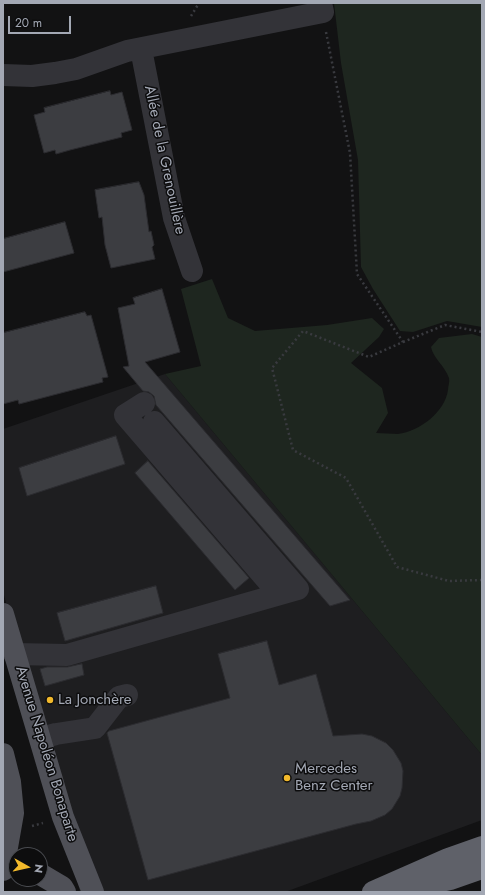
<!DOCTYPE html>
<html>
<head>
<meta charset="utf-8">
<style>
	body { margin:0 }
	#map { position:relative; width:485px; height:895px; overflow:hidden; background:#121213; font-family:Jost,sans-serif }
	canvas { display:block }
	.frame { position:absolute; inset:0; border:4px solid #a3a8b4; pointer-events:none }
	.north { position:absolute; left:8px; top:847px; width:40px; height:40px; box-sizing:border-box; background:#0d0d0e; border:1px solid #494b50; border-radius:50%; rotate:98deg; font-size:11px; font-weight:700; line-height:16px; text-align:center; color:#a3a8b4 }
	.north::after { content:''; display:block; margin:auto; width:14px; height:18px; background:#f2b92b; clip-path:polygon(50% 0,100% 100%,50% 72%,0 100%) }
	.scale { position:absolute; left:8px; top:16px; width:63px; height:18px; box-sizing:border-box; border:2px solid #a3a8b4; border-top:0; padding-left:5px; font-size:12px; line-height:14px; white-space:nowrap; color:#a3a8b4; -webkit-text-stroke:3px #0d0d0e; paint-order:stroke }
</style>
</head>
<body>
<div id="map">
<canvas width="485" height="895"></canvas>
<div class="frame"></div>
<div class="north">N</div>
<div class="scale">20 m</div>
</div>
<script>
const ctx = document.querySelector('canvas').getContext('2d');
ctx.lineJoin = 'round';
function paint(path, color) { ctx.fillStyle = color; ctx.fill(path, 'evenodd'); }
function stroke(path, color, width, dash) { ctx.strokeStyle = color; ctx.lineWidth = width; ctx.lineCap = dash ? 'butt' : 'round'; ctx.setLineDash(dash || []); ctx.stroke(path); }
function drawText(font, color, halo, rows, align = 'center') {
  ctx.font = font + ' Jost,sans-serif'; ctx.lineWidth = 3; ctx.setLineDash([]); ctx.textBaseline = 'middle'; ctx.strokeStyle = halo; ctx.fillStyle = color; for (const [text, x, y, turn = 0] of rows) {
    ctx.save(); ctx.translate(x, y); ctx.rotate((+turn || 0) * Math.PI / 180); ctx.textAlign = isNaN(turn) ? turn : align; if (halo) ctx.strokeText(text, 0, 0); ctx.fillText(text, 0, 0); ctx.restore();
  }
}
paint(new Path2D(`
	M165 374 482 755V820L285 892H80L3 591V429Z`), '#1e1e20');
paint(new Path2D(`
	M334 3H482V327L447 321 413 332 400 331 373 289 361 267 358 160 341 63Z
	M212 279 228 318 255 331 327 325 372 318 384 329 379 337 351 363 382 388 388 413 376 433C383 433 391 434 398 434 420 431 445 412 448 390 448 386 450 382 449 378 445 366 433 358 431 347L439 338 472 334 482 337V755L165 374 201 366 181 289Z`), '#1e261f');
const building = new Path2D(`
	M110 91 111 95 122 92 132 130 121 133 122 137 70 150 56 154 55 150 44 153 34 115 45 112 44 108Z
	M139 182 144 195 149 232 151 231 154 245 152 247 155 259 111 268 105 245 102 217 99 218 95 190Z
	M65 222 74 253 3 272V239Z
	M162 289 180 352 145 362 350 600 330 606 156 405 154 396 149 392 143 391 123 367 129 366 118 308 135 304 133 298Z
	M85 312 87 316 91 315 108 377 102 378 103 382 19 404 18 400 3 404V333Z
	M116 436 125 464 27 496 19 468Z
	M148 461 249 578 235 590 135 473Z
	M156 586 163 613 65 641 57 613Z
	M267 641 279 685 316 674 333 736 362 734 372 736 386 743 393 750 401 763 403 771 402 788 400 796 392 809 385 815 371 821 356 824 148 880 107 733 109 731 230 698 218 654Z
	M82 664 84 675 45 686 40 669 47 667H67Z`);
paint(building, '#3c3d41');
stroke(building, '#2c2c30', 1);
stroke(new Path2D(`
	M191 16 199 3
	M326 32 350 153 357 274 403 342 369 357 303 331 272 368 293 450 346 478 397 567 449 581 482 580
	M403 342 445 325 482 332
	M32 826 43 823`), '#393a3f', 2.5, [2, 3]);
stroke(new Path2D(`
	M141 49 174 218 192 271
	M3 75 32 76 55 73 76 69 127 51 323 12 321 3
	M144 403 125 415 279 594
	M14 654 67 655 298 589 154 422
	M41 738 56 734 95 728 119 697 127 695`), '#333338', 22);
stroke(new Path2D(`
	M3 614 63 817 93 892
	M3 754 10 782 13 813 3 870
	M40 874 62 887 65 892`), '#4f5057', 22);
stroke(new Path2D(`
	M400 890 450 879 482 868
	M373 892 448 859 482 847`), '#5f6169', 22);
for (const [x, y, r, color] of [
	[50,700,4,"#f2b92b"],
	[287,778,4,"#f2b92b"]
]) { const dot = new Path2D(); dot.arc(x, y, r, 0, 2 * Math.PI); ctx.fillStyle = color; ctx.fill(dot); stroke(dot, '#0d0d0e', 1.5); }
drawText('15px', '#a3a8b4', '#0d0d0e', [
	["Allée de la Grenouillère",164,160,78],
	["Avenue Napoléon Bonaparte",46,754,73]
]);
drawText('15px', '#a3a8b4', '#0d0d0e', [
	["La Jonchère",58,700],
	["Mercedes",295,769],
	["Benz Center",295,786]
], 'left');
</script>
</body>
</html>
